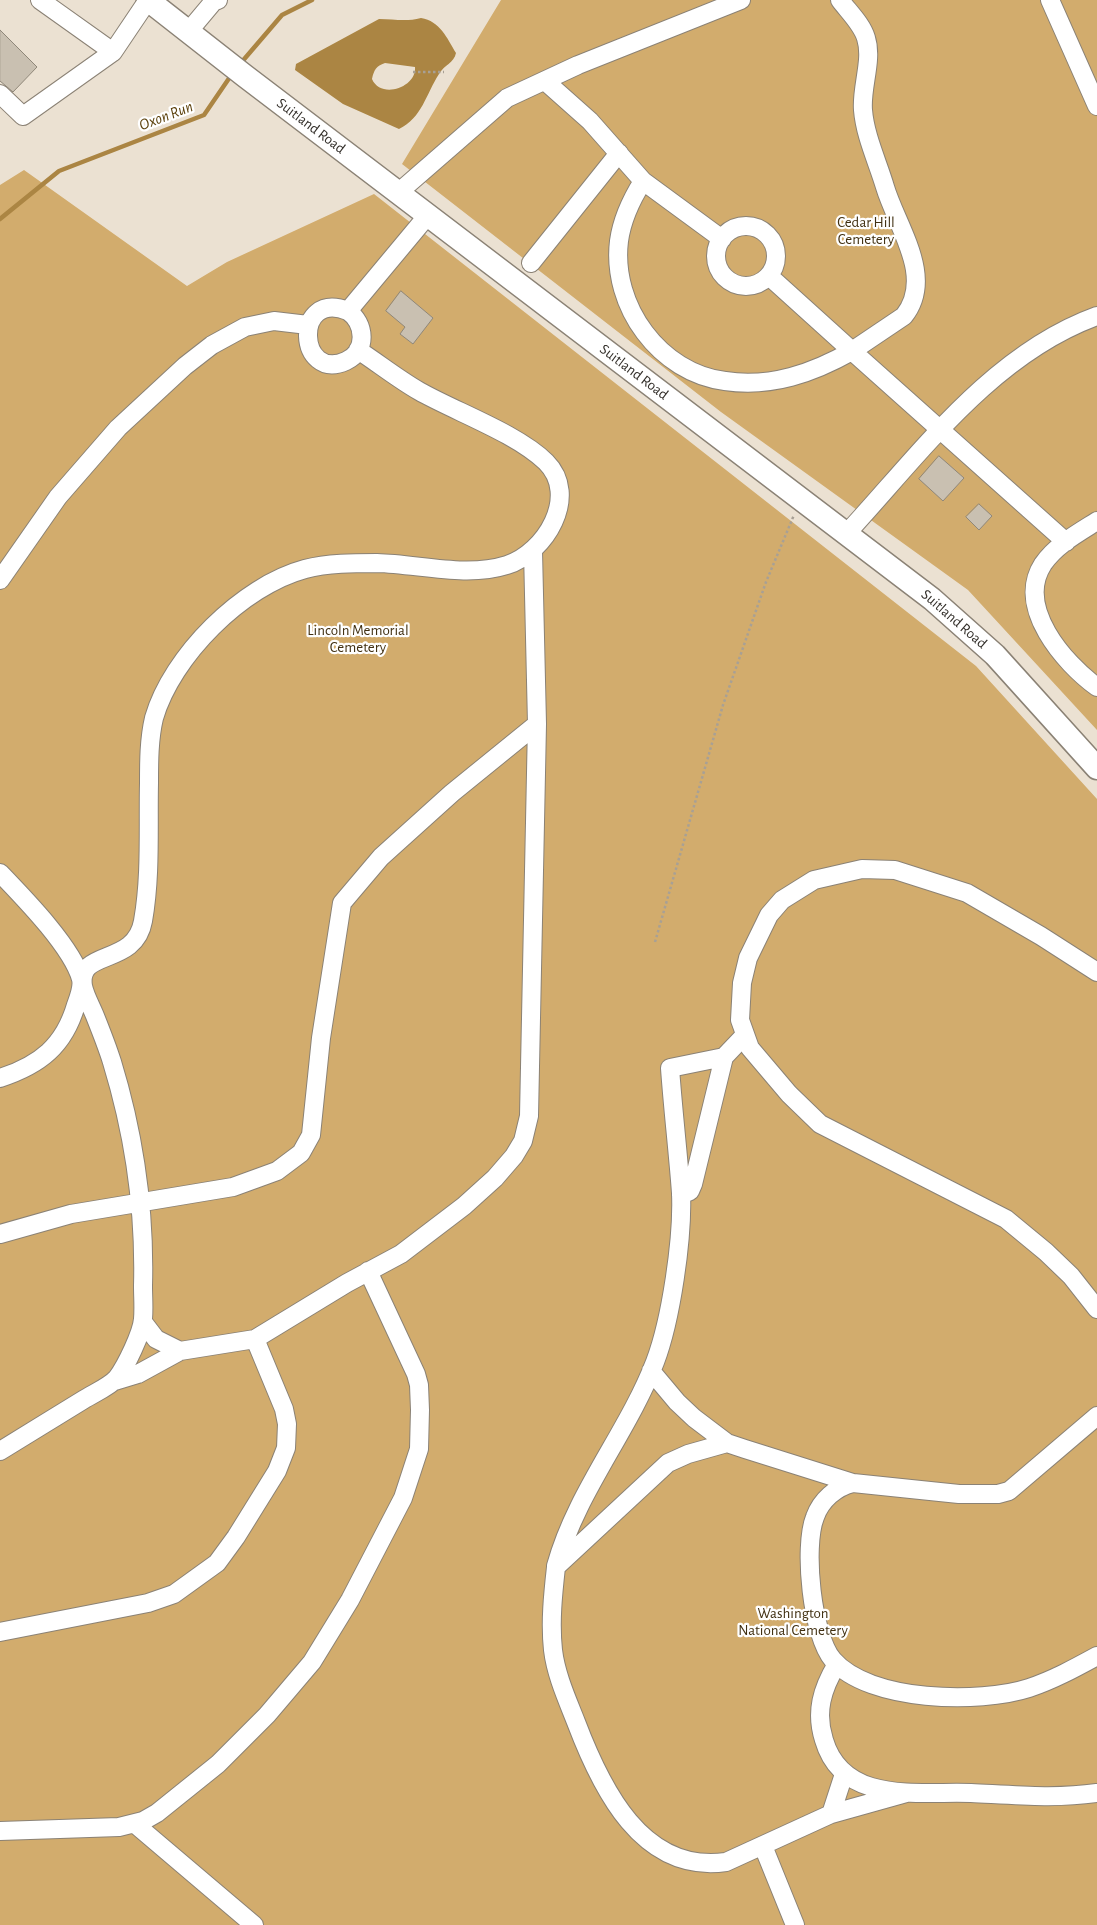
<!DOCTYPE html>
<html>
<head>
<meta charset="utf-8">
<style>
	body { margin:0 }
	canvas { display:block; background:#ebe1d2 }
</style>
</head>
<body>
<canvas width="1097" height="1925"></canvas>
<script>
const ctx = document.querySelector('canvas').getContext('2d');
ctx.lineJoin = 'round';
function paint(path, color) { ctx.fillStyle = color; ctx.fill(path, 'evenodd'); }
function stroke(path, color, width, dash) { ctx.strokeStyle = color; ctx.lineWidth = width; ctx.lineCap = dash ? 'butt' : 'round'; ctx.setLineDash(dash || []); ctx.stroke(path); }
function drawText(font, color, halo, rows, align = 'center') {
  ctx.font = font + ' "Alegreya Sans",sans-serif'; ctx.lineWidth = 4.5; ctx.setLineDash([]); ctx.textBaseline = 'middle'; ctx.strokeStyle = halo; ctx.fillStyle = color; for (const [text, x, y, turn = 0] of rows) {
    ctx.save(); ctx.translate(x, y); ctx.rotate((+turn || 0) * Math.PI / 180); ctx.textAlign = isNaN(turn) ? turn : align; if (halo) ctx.strokeText(text, 0, 0); ctx.fillText(text, 0, 0); ctx.restore();
  }
}
paint(new Path2D(`
	M501 0H1097V730L968 590 721 412 402 164Z
	M24 170 187 286 227 262 374 194 976 666 1097 799V1925H0V185Z`), '#d2ac6d');
paint(new Path2D(`
	M421 18C440 21 447 38 456 53 454 63 444 65 439 74 426 94 422 118 399 129L343 104 295 70 296 64 379 19C394 19 406 22 421 18ZM385 63 415 67C417 87 381 100 372 79 374 70 376 66 385 63Z`), '#ab8543');
stroke(new Path2D(`
	M240 64 282 15 312 0
	M0 219 59 171 204 115 232 74`), '#ab8543', 4.5);
const building = new Path2D(`
	M0 30 37 67 13 92 0 81Z
	M401 291 433 318 413 344 400 334 405 327 386 311Z
	M939 456 964 478 943 501 919 479Z
	M979 504 992 516 979 530 966 517Z`);
paint(building, '#c9c0b1');
stroke(building, '#8f8779', 1);
const minor = new Path2D(`
	M40 0 113 52
	M1050 0 1097 106
	M188 32 214 1 218 0
	M545 81 590 121 643 181 722 239
	M0 94 23 116 113 52 148 0
	M643 181C631 200 622 219 619 241 611 306 660 373 725 381 771 388 813 373 852 351L1066 542
	M399 192 507 98 578 65 741 0
	M716 256a30 30 0 1 1 60 0a30 30 0 1 1-60 0Z
	M531 263 619 153
	M769 276 852 351 904 316C935 277 897 227 885 187 878 163 865 136 863 110 861 87 873 60 866 38 862 24 848 11 840 0
	M348 311C365 323 368 351 346 361 298 383 292 289 348 311L428 215
	M1097 521C1078 533 1056 545 1043 564 1015 607 1064 663 1097 687
	M847 533C920 454 992 354 1097 316
	M0 580 58 497 118 428 185 366 212 345 245 327 274 321 308 325
	M0 873C24 898 72 947 81 979 83 987 79 997 76 1005 64 1046 40 1065 0 1078
	M1097 972 1041 936 967 893 895 870 862 869 814 880 782 900 769 915 748 958 742 983 740 1020 750 1048 789 1094 820 1124 1006 1219 1046 1252 1071 1276 1097 1309
	M681 1195 690 1191 693 1184 724 1057
	M0 1234 71 1214 233 1187 277 1171 301 1153 311 1135 321 1038 342 903 381 857 452 793 537 724
	M143 1322 156 1339 180 1351
	M651 1371 677 1402 694 1418 727 1443 745 1449 853 1483 959 1494H998L1009 1491 1097 1416
	M115 1381 138 1374 180 1351 255 1339 347 1283 401 1254 464 1206 495 1178 514 1156 523 1141 529 1116 537 724 533 551
	M727 1443 688 1454 668 1463 556 1567C553 1594 550 1622 553 1650 556 1675 567 1699 576 1722 601 1788 642 1874 726 1862L831 1814 906 1793
	M0 1451C28 1434 55 1417 83 1400 94 1393 109 1387 117 1378 126 1366 142 1333 143 1319 144 1308 143 1297 143 1286 145 1211 134 1134 112 1062 107 1046 101 1031 95 1016 91 1006 85 996 83 986 77 948 135 967 143 921 151 876 148 828 149 783 149 762 149 739 154 718 172 656 242 586 305 569 328 563 354 563 377 563 419 564 466 578 507 565 545 553 580 496 546 462 516 433 456 412 419 391 398 379 378 363 358 350
	M853 1483C836 1487 821 1500 815 1517 803 1547 812 1636 833 1660 869 1702 980 1704 1029 1688 1053 1680 1075 1668 1097 1656
	M556 1566C576 1493 628 1432 655 1362 671 1320 683 1238 681 1193 678 1152 673 1110 670 1068L724 1057 745 1035
	M0 1632 148 1603 174 1594 217 1563 236 1537 277 1471 286 1448 287 1424 284 1409 255 1339
	M837 1664C822 1689 815 1712 824 1740 843 1805 918 1791 971 1793 1013 1795 1056 1799 1097 1793
	M831 1814 844 1774
	M135 1824 254 1925
	M0 1831 119 1827 143 1821 157 1813 218 1764 267 1715 312 1662 350 1600 403 1498 419 1449 420 1410 419 1385 416 1374 368 1271
	M763 1846 795 1925`);
const major = new Path2D(`
	M148 0 245 76 932 599 995 655 1097 768`);
stroke(minor, '#8b8275', 20);
stroke(major, '#8b8275', 25);
stroke(new Path2D(`
	M413 72H444
	M655 942 723 705 766 582 794 515`), '#a8a095', 2.5, [2.5, 2.5]);
stroke(minor, '#fff', 18);
stroke(major, '#fff', 22);
drawText('15px', '#332f2a', '#fff', [
	["Suitland Road",311,126,37],
	["Suitland Road",634,372,37],
	["Suitland Road",954,619,41]
]);
drawText('15px', '#413012', '#fff', [
	["Cedar Hill",866,222],
	["Cemetery",866,239],
	["Lincoln Memorial",358,630],
	["Cemetery",358,647],
	["Washington",793,1613],
	["National Cemetery",793,1630]
]);
drawText('italic 16px', '#5c410c', '#fff', [
	["Oxon Run",166,116,-21]
]);
</script>
</body>
</html>
